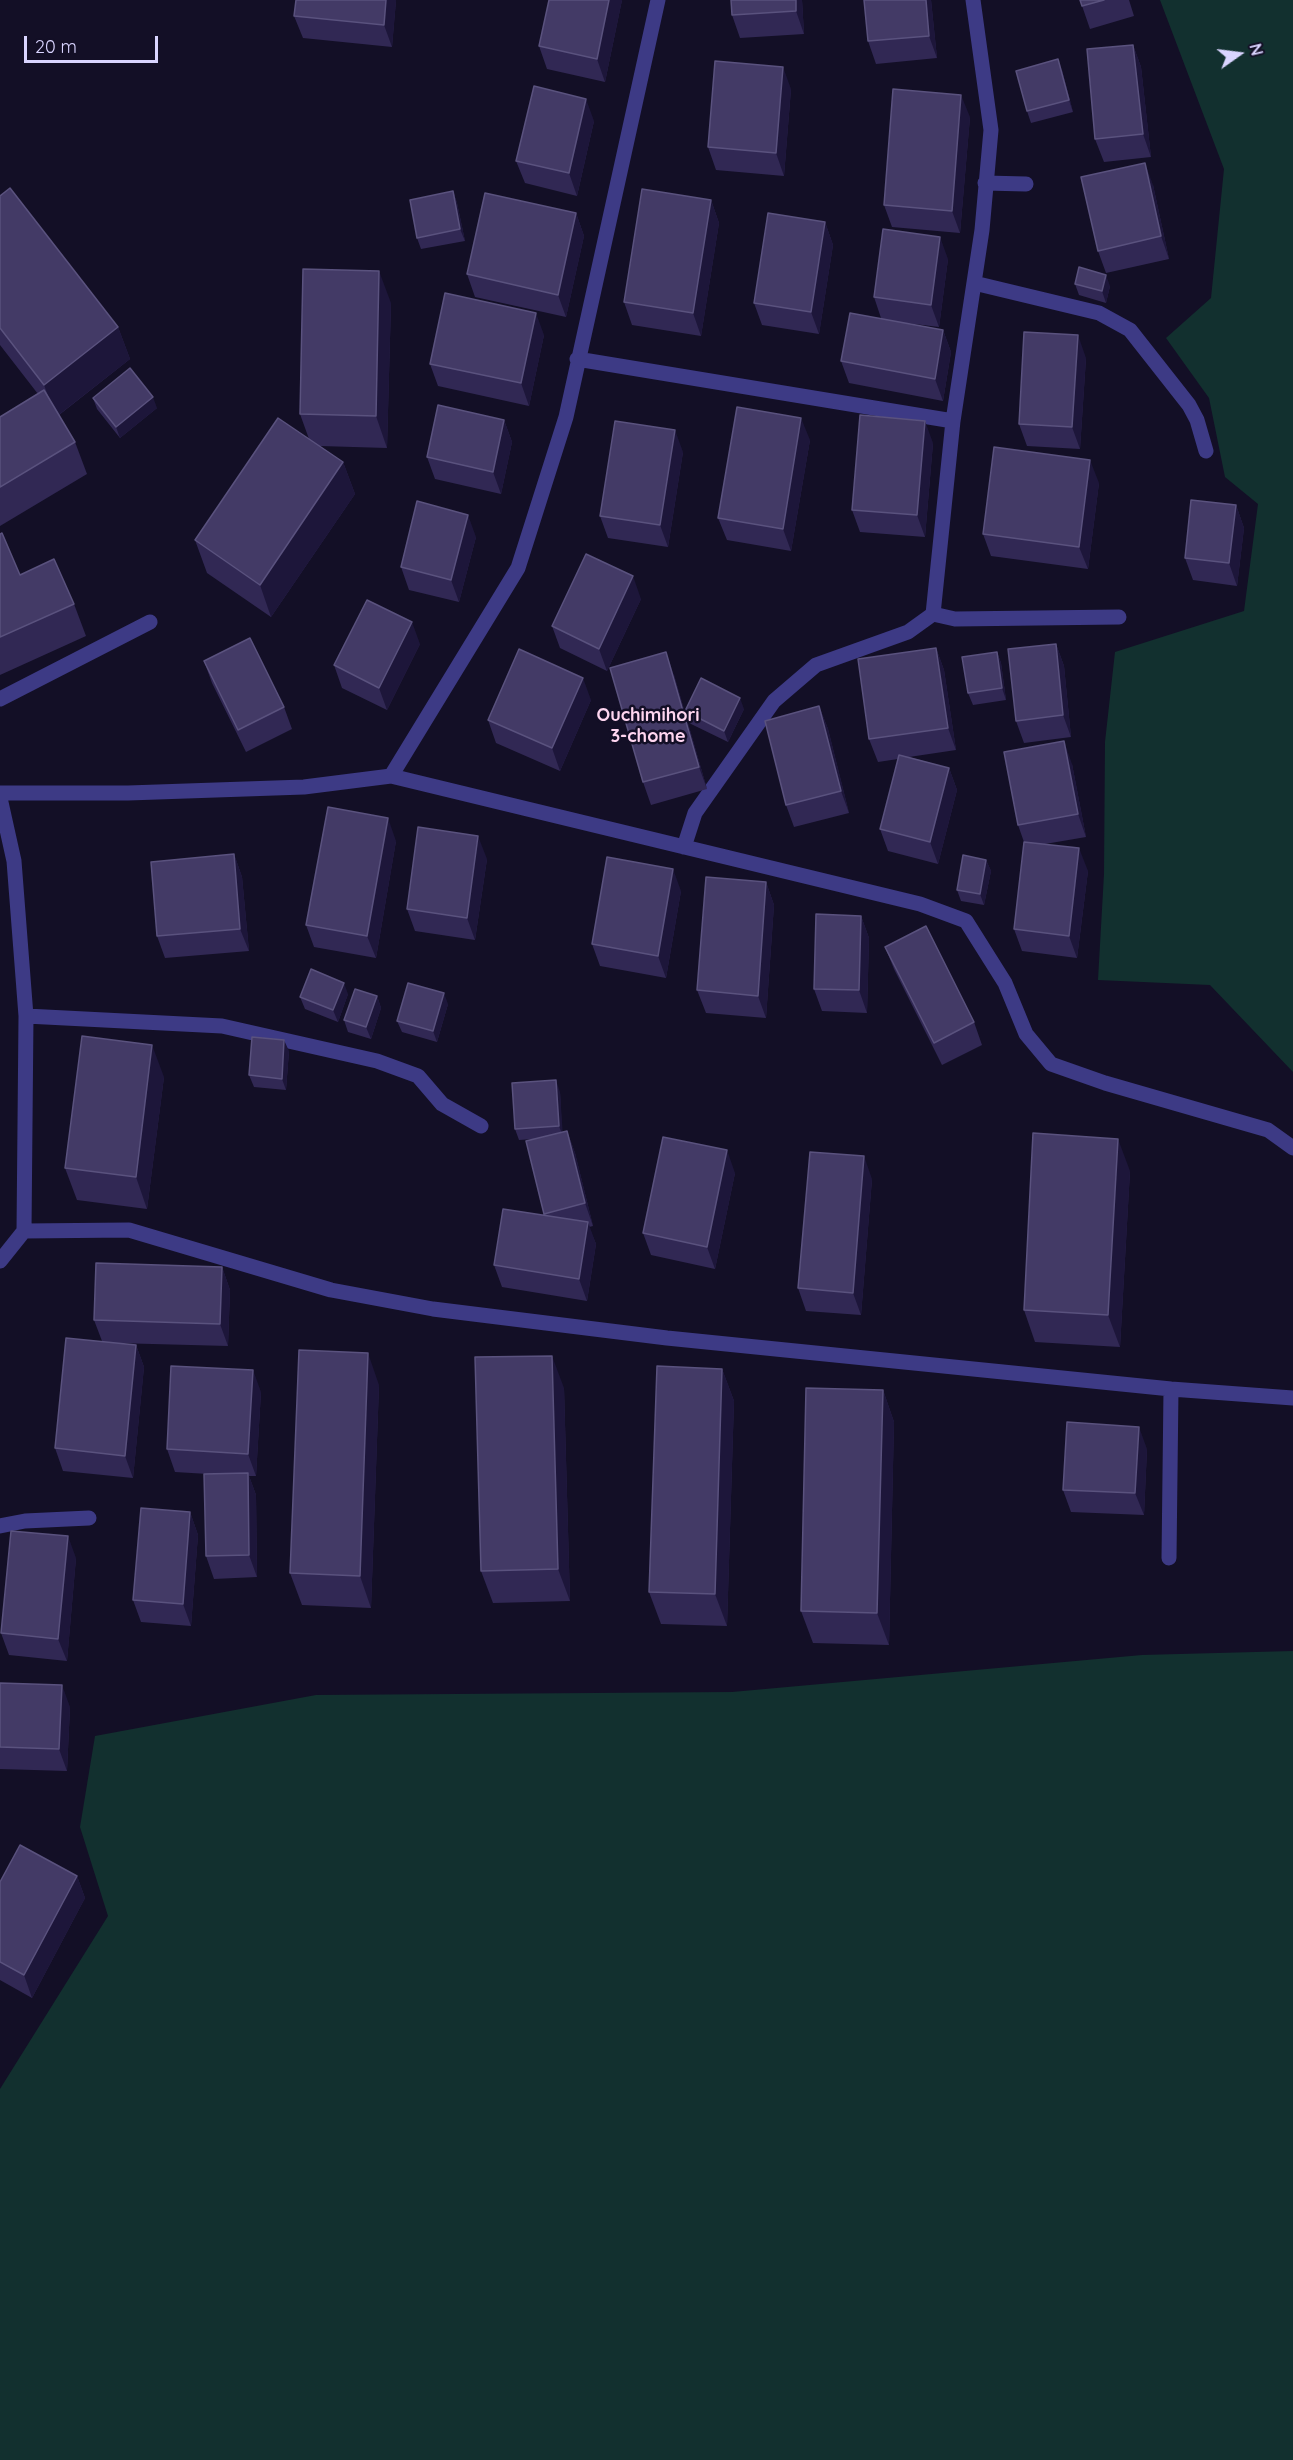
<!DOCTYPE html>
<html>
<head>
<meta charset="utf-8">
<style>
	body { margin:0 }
	#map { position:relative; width:1293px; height:2460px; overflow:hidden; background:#130f26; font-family:Quicksand,sans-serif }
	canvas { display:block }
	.north { position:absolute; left:1209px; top:24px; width:60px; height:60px; -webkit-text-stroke:4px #130f26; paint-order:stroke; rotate:76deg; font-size:16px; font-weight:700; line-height:24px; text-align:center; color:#d9d4ff }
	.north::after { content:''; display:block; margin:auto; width:21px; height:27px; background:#d9d4ff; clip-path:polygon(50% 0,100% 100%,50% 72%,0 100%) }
	.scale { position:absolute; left:24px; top:36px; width:134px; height:27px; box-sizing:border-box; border:3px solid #d9d4ff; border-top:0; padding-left:8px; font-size:18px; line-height:21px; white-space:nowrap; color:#d9d4ff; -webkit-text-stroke:4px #130f26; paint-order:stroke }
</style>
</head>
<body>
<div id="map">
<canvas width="1293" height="2460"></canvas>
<div class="north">N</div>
<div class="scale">20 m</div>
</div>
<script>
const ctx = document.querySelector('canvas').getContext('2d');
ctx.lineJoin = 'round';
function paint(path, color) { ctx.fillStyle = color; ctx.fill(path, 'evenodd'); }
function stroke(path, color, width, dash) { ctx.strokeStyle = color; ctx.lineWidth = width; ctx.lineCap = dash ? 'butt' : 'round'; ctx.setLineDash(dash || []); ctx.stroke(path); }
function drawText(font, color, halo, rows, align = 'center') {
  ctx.font = font + ' Quicksand,sans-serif'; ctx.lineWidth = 5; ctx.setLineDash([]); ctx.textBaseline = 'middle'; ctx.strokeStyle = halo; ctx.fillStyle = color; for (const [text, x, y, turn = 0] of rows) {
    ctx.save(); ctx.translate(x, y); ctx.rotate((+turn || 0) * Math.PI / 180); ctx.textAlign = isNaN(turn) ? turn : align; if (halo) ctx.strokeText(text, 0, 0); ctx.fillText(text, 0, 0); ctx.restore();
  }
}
paint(new Path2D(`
	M1160 0H1293V1072L1210 985 1098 980 1104 874 1105 742 1115 652 1244 611 1258 504 1225 477 1209 398 1166 338 1211 298 1224 169Z
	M1293 1651V2460H0V2089L108 1916 80 1827 95 1736 316 1695 732 1692 1142 1655Z`), '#12302f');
stroke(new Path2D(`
	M985 183 1026 184
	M974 283 1099 313 1130 330 1189 405 1197 420 1206 451
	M577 359 953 421
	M933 614 955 619 1119 617
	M0 699 150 622
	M391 776 518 568 566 417 658 0
	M0 793H128L304 787 391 776 920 904 966 921 1005 983 1026 1034 1051 1064 1105 1083 1268 1130 1293 1148
	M0 798 14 861 26 1016 24 1231 0 1261
	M684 847 695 813 774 701 816 665 908 632 933 614 953 421 982 230 991 130 973 0
	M26 1016 222 1026 377 1061 418 1076 442 1104 481 1126
	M24 1231 129 1230 331 1290 433 1309 667 1338 1171 1389 1293 1398
	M0 1526 25 1521 89 1518
	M1169 1558 1171 1389`), '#3d3a85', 15);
paint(new Path2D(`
	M296 0H396L392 47 303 38 294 16Z
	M622 0 605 82 547 69 539 46Z
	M802 0 804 34 740 38 732 15Z
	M864 0H931L937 58 876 64 868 41Z
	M1080 0H1129L1134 16 1090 29Z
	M1133 45 1141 67 1151 157 1104 162 1095 139Z
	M1062 70 1073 112 1031 123 1027 111Z
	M791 89 784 176 716 170 708 147Z
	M970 117 960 233 892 227 884 205Z
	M594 121 577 196 525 183 516 161Z
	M1153 185 1169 259 1106 273 1098 251Z
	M453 191 457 203 465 241 421 249 417 238Z
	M0 196 118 327 130 359 59 415 75 442 87 474 0 526V417L38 394 0 345Z
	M711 200 719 223 701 336 632 325 624 302Z
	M576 213 584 236 566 317 475 297 467 274Z
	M825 222 833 245 819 334 762 325 754 303Z
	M948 259 939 327 906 323 943 330 951 352 943 401 849 383 841 361 881 318 874 297Z
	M1075 284 1110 286 1106 303 1079 295Z
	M391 303 387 448 320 446 343 462 355 494 271 617 207 573 195 540 309 439 300 414Z
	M544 335 529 406 438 386 430 364Z
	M1086 358 1080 449 1027 446 1019 424Z
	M93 398 157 408 120 438 97 409Z
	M504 420 512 442 501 494 435 479 427 457Z
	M810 440 791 551 727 540 718 518Z
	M933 443 925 537 860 532 852 510Z
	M683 452 668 547 608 538 600 516Z
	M1099 483 1088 569 991 556 983 534Z
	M1236 505 1244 528 1237 586 1193 580 1185 558Z
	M0 534 20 575 74 604 86 636 0 675Z
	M476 537 459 602 409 590 401 567Z
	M641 599 607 671 560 648 552 626Z
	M420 644 387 710 342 688 334 665Z
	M1056 644 1064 666 1071 737 1024 743 1016 721Z
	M936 648 944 670 956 750 909 757 949 768 957 790 938 864 888 851 880 829 898 759 878 762 869 739Z
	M997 652 1001 663 1006 700 973 705 968 693Z
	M204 661 284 707 292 729 246 752 212 683Z
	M674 675 707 789 651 805 643 782Z
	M591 700 560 771 496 743 488 720Z
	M819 706 828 729 849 813 794 827 786 805Z
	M744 709 728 742 689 723 685 711Z
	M1072 764 1086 837 1045 844 1088 871 1077 958 1022 951 1014 929 1024 842 1018 825Z
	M396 841 376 958 314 947 306 925Z
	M234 854 242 877 249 951 165 958 157 936Z
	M487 859 475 940 415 931 407 909Z
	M986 860 991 871 984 905 961 901 957 890Z
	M766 882 774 905 766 1018 706 1013 697 990Z
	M681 891 666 978 600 966 592 944Z
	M861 916 869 938 867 1013 822 1011 814 989Z
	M885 947 974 1022 982 1045 942 1065 894 969Z
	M348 994 338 1022 305 1009 300 997Z
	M377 996 381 1008 371 1039 348 1032 344 1020Z
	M448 1004 437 1042 402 1032 397 1021Z
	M289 1051 286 1090 254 1087 249 1075Z
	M164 1077 147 1209 77 1200 65 1168Z
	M560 1092 562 1132 567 1131 575 1153 593 1226 589 1227 596 1244 587 1301 502 1287 494 1265 544 1215 526 1141 534 1139 519 1140 515 1129Z
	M1130 1171 1120 1347 1035 1342 1024 1310Z
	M735 1173 715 1269 651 1255 643 1233Z
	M872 1179 861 1315 806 1311 798 1288Z
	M222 1267 230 1290 228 1346 115 1343 136 1345 144 1367 133 1478 63 1471 55 1448 102 1341 94 1320Z
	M722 1369 734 1401 727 1626 661 1624 649 1592Z
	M379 1385 371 1608 302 1605 290 1573Z
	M564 1388 570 1601 493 1603 481 1571Z
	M883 1390 894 1422 889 1645 813 1643 801 1611Z
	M261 1392 256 1476H249L256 1495 257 1577 214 1579 206 1556 208 1474 175 1472 167 1449Z
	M1147 1449 1144 1515 1071 1512 1063 1490Z
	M190 1512 198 1535 191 1626 141 1622 133 1600Z
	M76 1558 67 1661 9 1655 1 1633Z
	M0 1683 70 1707 67 1771 0 1769Z
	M77 1876 85 1898 32 1998 0 1980V1882Z`), '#312854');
paint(new Path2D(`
	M386 0H396V1L392 47 384 25Z
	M609 0H622L605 82 597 59Z
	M796 0H802L804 34 796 11Z
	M926 0H931L937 58 929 36Z
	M1133 45 1141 67 1151 157 1143 134Z
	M1058 59 1062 70 1073 112 1069 100Z
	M783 67 791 89 784 176 776 153Z
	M961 95 970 117 960 233 952 211Z
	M586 99 594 121 577 196 569 173Z
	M1145 163 1153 185 1169 259 1161 236Z
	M453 191 457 203 465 241 460 229Z
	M711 200 719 223 701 336 693 313Z
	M576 213 584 236 566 317 558 295Z
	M825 222 833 245 819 334 811 312Z
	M940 237 948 259 939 327 931 305Z
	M379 271 391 303 387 448 376 416Z
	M1106 275 1110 286 1106 303 1102 291Z
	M536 313 544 335 529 406 521 383Z
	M118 327 130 359 56 417 44 385Z
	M943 330 951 352 943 401 935 379Z
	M1078 335 1086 358 1080 449 1072 427Z
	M153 397 157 408 120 438 116 427Z
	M801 418 810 440 791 551 783 529Z
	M504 420 512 442 501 494 493 472Z
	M925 421 933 443 925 537 917 515Z
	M675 430 683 452 668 547 660 525Z
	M1090 460 1099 483 1088 569 1079 547Z
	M343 462 355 494 271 617 260 585Z
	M1236 505 1244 528 1237 586 1229 563Z
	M468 515 476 537 459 602 451 580Z
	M633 576 641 599 607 671 599 649Z
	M412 622 420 644 387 710 379 688Z
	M1056 644 1064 666 1071 737 1063 715Z
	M936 648 944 670 956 750 948 728Z
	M666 652 674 675 707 789 699 767Z
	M997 652 1001 663 1006 700 1002 688Z
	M583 678 591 700 560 771 552 748Z
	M740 698 744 709 728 742 724 731Z
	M819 706 828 729 849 813 841 791Z
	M1064 741 1072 764 1086 837 1078 814Z
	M949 768 957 790 938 864 930 842Z
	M388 818 396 841 376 958 367 936Z
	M478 836 487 859 475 940 467 918Z
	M1079 848 1088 871 1077 958 1069 936Z
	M234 854 242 877 249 951 240 929Z
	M986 860 991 871 984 905 980 894Z
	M673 869 681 891 666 978 658 956Z
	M766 882 774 905 766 1018 758 996Z
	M861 916 869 938 867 1013 859 990Z
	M344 983 348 994 338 1022 333 1010Z
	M444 993 448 1004 437 1042 433 1031Z
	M377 996 381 1008 371 1039 366 1027Z
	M284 1040 289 1051 286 1090 282 1079Z
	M152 1045 164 1077 147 1209 136 1177Z
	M556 1080 560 1092 563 1137 559 1126Z
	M567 1131 575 1153 593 1226 585 1203Z
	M1118 1139 1130 1171 1120 1347 1108 1315Z
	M727 1150 735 1173 715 1269 707 1247Z
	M864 1156 872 1179 861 1315 853 1293Z
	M588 1222 596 1244 587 1301 579 1279Z
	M222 1267 230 1290 228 1346 220 1324Z
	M136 1345 144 1367 133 1478 125 1456Z
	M368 1353 379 1385 371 1608 360 1576Z
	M552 1356 564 1388 570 1601 558 1569Z
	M722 1369 734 1401 727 1626 715 1594Z
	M253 1370 261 1392 256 1476 248 1454Z
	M883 1390 894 1422 889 1645 877 1613Z
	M1139 1427 1147 1449 1144 1515 1135 1493Z
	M248 1473 256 1495 257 1577 249 1555Z
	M190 1512 198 1535 191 1626 183 1604Z
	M68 1536 76 1558 67 1661 58 1639Z
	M62 1685 70 1707 67 1771 59 1749Z
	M77 1876 85 1898 32 1998 24 1975Z`), '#1d163a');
const building = new Path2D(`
	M296 0H386L384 25 294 16Z
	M549 0H609L597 59 539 46Z
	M731 0H796V11L732 15Z
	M864 0H926L929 36 868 41Z
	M1080 0H1104L1082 6Z
	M1133 45 1143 134 1095 139 1087 49Z
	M1058 59 1069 100 1027 111 1016 71Z
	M715 61 783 67 776 153 708 147Z
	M534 86 586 99 569 173 516 161Z
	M893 89 961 95 952 211 884 205Z
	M1145 163 1161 236 1098 251 1081 177Z
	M10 188 118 327 44 385 0 328V196Z
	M642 189 711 200 693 313 624 302Z
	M453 191 460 229 417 238 410 200Z
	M485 193 576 213 558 295 467 274Z
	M768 213 825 222 811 312 754 303Z
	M883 229 940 237 931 305 874 297Z
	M1079 267 1106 275 1102 291 1075 284Z
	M303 269 379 271 376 416 300 414Z
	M445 293 536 313 521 383 430 364Z
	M850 313 943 330 935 379 841 361Z
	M1024 332 1078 335 1072 427 1019 424Z
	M130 368 153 397 116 427 93 398Z
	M44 390 75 442 0 487V417Z
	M438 405 504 420 493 472 427 457Z
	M737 407 801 418 783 529 718 518Z
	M860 415 925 421 917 515 852 510Z
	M278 418 343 462 260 585 195 540Z
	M615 421 675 430 660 525 600 516Z
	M994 447 1090 460 1079 547 983 534Z
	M1191 500 1236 505 1229 563 1185 558Z
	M417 501 468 515 451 580 401 567Z
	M2 533 20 575 54 559 74 604 0 637V534Z
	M586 554 633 576 599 649 552 626Z
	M367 600 412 622 379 688 334 665Z
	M250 638 284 707 238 730 204 661Z
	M1056 644 1063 715 1016 721 1008 649Z
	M936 648 948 728 869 739 858 659Z
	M519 649 583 678 552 748 488 720Z
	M666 652 699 767 643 782 610 668Z
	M997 652 1002 688 968 693 962 657Z
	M701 678 740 698 724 731 685 711Z
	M819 706 841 791 786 805 765 721Z
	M1064 741 1078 814 1018 825 1004 752Z
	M899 755 949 768 930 842 880 829Z
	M328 807 388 818 367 936 306 925Z
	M418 827 478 836 467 918 407 909Z
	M1024 842 1079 848 1069 936 1014 929Z
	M234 854 240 929 157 936 151 862Z
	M963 855 986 860 980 894 957 890Z
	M607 857 673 869 658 956 592 944Z
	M706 877 766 882 758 996 697 990Z
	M816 914 861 916 859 990 814 989Z
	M926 926 974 1022 934 1043 885 947Z
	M311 969 344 983 333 1010 300 997Z
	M408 983 444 993 433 1031 397 1021Z
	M355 989 377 996 366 1027 344 1020Z
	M82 1036 152 1045 136 1177 65 1168Z
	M252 1037 284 1040 282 1079 249 1075Z
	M556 1080 559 1126 515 1129 512 1083Z
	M567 1131 585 1203 544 1214 526 1141Z
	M1033 1133 1118 1139 1108 1315 1024 1310Z
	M663 1137 727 1150 707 1247 643 1233Z
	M810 1152 864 1156 853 1293 798 1288Z
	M503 1209 588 1222 579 1279 494 1265Z
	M96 1263 222 1267 220 1324 94 1320Z
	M66 1338 136 1345 125 1456 55 1448Z
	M299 1350 368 1353 360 1576 290 1573Z
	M552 1356 558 1569 481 1571 475 1357Z
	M171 1366 253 1370 248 1454 167 1449Z
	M657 1366 722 1369 715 1594 649 1592Z
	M806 1388 883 1390 877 1613 801 1611Z
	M1067 1422 1139 1427 1135 1493 1063 1490Z
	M248 1473 249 1555 206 1556 204 1474Z
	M141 1508 190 1512 183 1604 133 1600Z
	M11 1531 68 1536 58 1639 1 1633Z
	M0 1683 62 1685 59 1749 0 1747Z
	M20 1845 77 1876 24 1975 0 1962V1882Z`);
paint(building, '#433a66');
stroke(building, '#5a527e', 1.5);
drawText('bold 18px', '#ffd6f0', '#130f26', [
	["Ouchimihori",648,716],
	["3-chome",648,737]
]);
</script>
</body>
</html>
